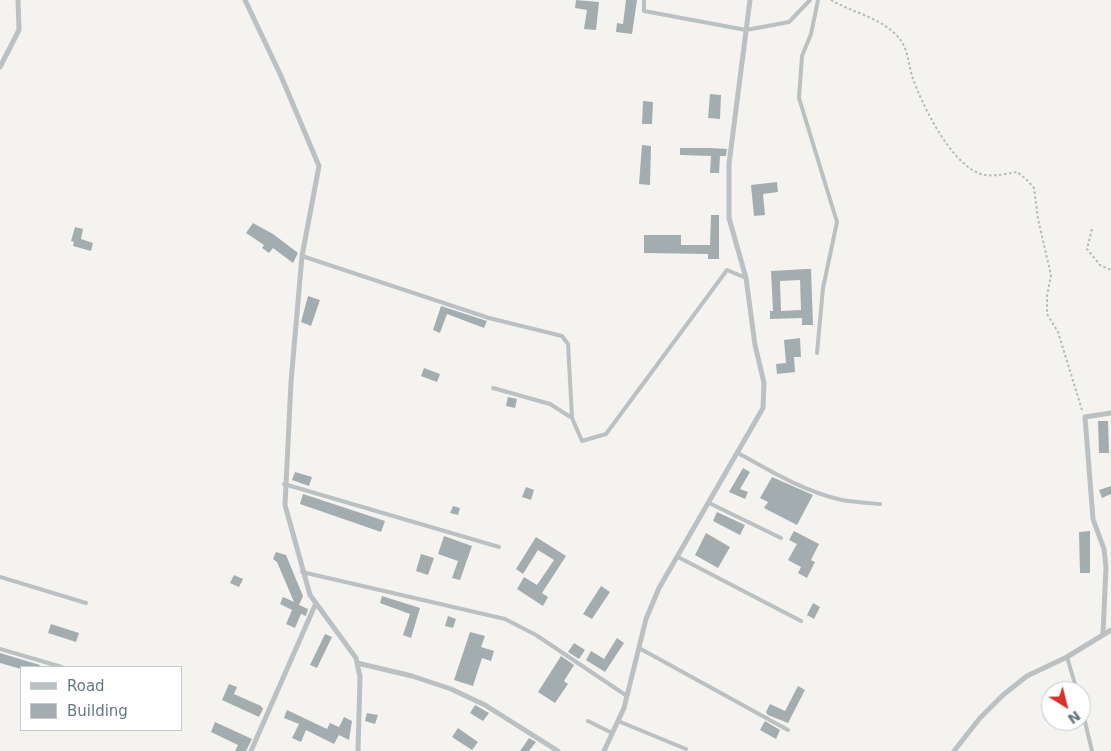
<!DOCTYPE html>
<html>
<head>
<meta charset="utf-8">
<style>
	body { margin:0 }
	#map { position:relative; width:1111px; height:751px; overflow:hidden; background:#f4f3f0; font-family:"DejaVu Sans",sans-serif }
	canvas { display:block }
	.legend { position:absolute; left:20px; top:666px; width:162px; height:65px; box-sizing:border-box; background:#fff; border:1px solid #c1c9cc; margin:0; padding:6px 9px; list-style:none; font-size:15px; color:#65797f }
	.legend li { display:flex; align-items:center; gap:10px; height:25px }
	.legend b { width:25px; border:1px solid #c1c9cc }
	.north { position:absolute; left:1041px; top:681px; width:50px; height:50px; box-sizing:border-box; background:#fff; border:1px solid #c1c9cc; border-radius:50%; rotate:144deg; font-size:14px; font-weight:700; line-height:20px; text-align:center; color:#65797f }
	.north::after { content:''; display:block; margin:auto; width:18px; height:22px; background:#d7302d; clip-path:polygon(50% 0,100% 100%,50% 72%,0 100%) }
</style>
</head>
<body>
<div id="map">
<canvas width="1111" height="751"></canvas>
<ul class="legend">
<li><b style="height:6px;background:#bbc0c2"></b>Road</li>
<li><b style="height:14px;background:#a3adaf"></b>Building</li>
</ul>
<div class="north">N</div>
</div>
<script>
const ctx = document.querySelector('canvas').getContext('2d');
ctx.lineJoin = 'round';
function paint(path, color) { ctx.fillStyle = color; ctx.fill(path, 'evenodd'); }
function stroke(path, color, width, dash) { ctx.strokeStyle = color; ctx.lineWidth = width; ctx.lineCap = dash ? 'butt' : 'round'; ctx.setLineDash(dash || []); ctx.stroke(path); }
paint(new Path2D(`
	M576 0 599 2 596 30 584 29 587 10 575 8Z
	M626 0H637L632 34 616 32 617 23 623 24Z
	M710 94 721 95 720 119 708 118Z
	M643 101 653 102 652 124H642Z
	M642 145 651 146 650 185 639 184Z
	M680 148H711L727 149 726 156H720L719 173H710L711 156 680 155Z
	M777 182 778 192 763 194 765 215 754 216 751 185Z
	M711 215H719V259H708V254L644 253V235H681V245H710Z
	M253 223 273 234 298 253 293 263 273 248 269 253 262 248 264 245 246 233Z
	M75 227 83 229 81 239 93 243 91 251 73 246 74 242 71 241Z
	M807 269H811L813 325H802V318L770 319V311H773L771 271ZM800 280 801 310 781 311 780 281Z
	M308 296 320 300 311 326 301 322Z
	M441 306 487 321 484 328 447 314 440 333 433 330Z
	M800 338 801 357H794L795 372 777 374 776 364 786 363 784 340Z
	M424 368 440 374 437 382 421 376Z
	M508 397 517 399 515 408 506 406Z
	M1098 421H1108L1109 453H1099Z
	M743 468 750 472 740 489 748 492 745 499 729 492Z
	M295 472 312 477 309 486 292 480Z
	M772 477 813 495 797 525 764 508 768 502 760 498Z
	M1111 486V494L1102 498 1099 490Z
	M526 487 534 490 531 500 522 497Z
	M303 494 385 521 381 532 300 504Z
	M453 506 460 508 458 515 450 513Z
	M717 512 745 525 740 535 713 521Z
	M794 531 819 544 811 560 815 562 807 578 798 573 801 567 788 560 797 544 789 540Z
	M1090 531V573H1080L1079 532Z
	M706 533 730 547 718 568 695 555Z
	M444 536 472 546 460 580 452 578 458 561 438 554Z
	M536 537 566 556 542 593 548 597 543 606 517 589 524 577 537 585 554 560 538 550 523 574 516 569Z
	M276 552 286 555 303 596 299 605 308 609 306 616 301 614 295 628 286 624 292 610 280 604 283 597 294 602 277 562 273 559Z
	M421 554 434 558 428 575 416 571Z
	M234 575 243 579 239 587 230 583Z
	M601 586 610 592 592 619 583 614Z
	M382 596 420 608 411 638 403 635 410 614 380 603Z
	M813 603 820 607 814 619 807 615Z
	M448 616 456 619 453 628 445 626Z
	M51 624 79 633 76 642 48 633Z
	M470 632 485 636 481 647 494 651 491 661 482 658 473 686 454 680Z
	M325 634 332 637 317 668 310 665Z
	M617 638 624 643 605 672 586 660 591 651 604 659Z
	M574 643 585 650 579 659 568 652Z
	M0 653 40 665 39 667H21V669L0 663Z
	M561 656 574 665 564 681 568 684 555 703 538 692Z
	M229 684 237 687 234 694 261 706 263 709 259 717 222 700Z
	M798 686 805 690 788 723 768 715 766 712 770 704 785 711Z
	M475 705 489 713 483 721 470 713Z
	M287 710 327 729 330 723 339 727 344 717 352 721 349 740 339 735 334 744 306 730 301 742 292 738 299 724 284 718Z
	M367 713 378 715 375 724 365 721Z
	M765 721 780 730 776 739 760 730Z
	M215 722 252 739 246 751H235L238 745 211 732Z
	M458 728 478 742 472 750 452 737Z
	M529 738 536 742 529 751H520Z`), '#a3adaf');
stroke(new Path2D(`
	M831 0C851 12 882 18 898 37 908 48 908 62 912 76 922 105 949 160 978 173 989 178 1005 174 1017 172L1026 179 1034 188 1038 219 1051 275 1047 296V314L1058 332 1082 410
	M1092 229 1087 249 1100 265 1111 270`), '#b5b9ba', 2, [2.5, 2.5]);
stroke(new Path2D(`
	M644 0V11L746 30 789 22 810 0
	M302 256 489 318 562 336 568 344 572 417
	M817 353 823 288 837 222 799 98 802 56 811 34 818 0
	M493 388 550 404 572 418 582 441 606 434 727 270 746 278
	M738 453C770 471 805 492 842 500 854 502 868 503 880 504
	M284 484 499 547
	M709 503 781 538
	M678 557 801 621
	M302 572 505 619 536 635 627 696
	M0 577 86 603
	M639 648 788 730
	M0 649 62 667
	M1067 657 1077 691
	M1081 705 1092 751
	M588 721 612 733
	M618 721 686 749`), '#bbc0c2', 4);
stroke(new Path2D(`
	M245 0 281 76 319 166 302 256 291 382 285 505 310 595 356 658 360 677 358 751
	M0 67 19 30 18 0
	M1103 633 1106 567 1104 549 1093 519 1085 417 1111 413
	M357 663 412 676 451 689 485 705 558 751
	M251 751 316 603
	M604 751 624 708 646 619 659 588 763 408 764 383 755 345 746 278 729 218V164L750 0
	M954 751 980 718 1003 695 1027 676 1067 657 1111 630`), '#bbc0c2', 5);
</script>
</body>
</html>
